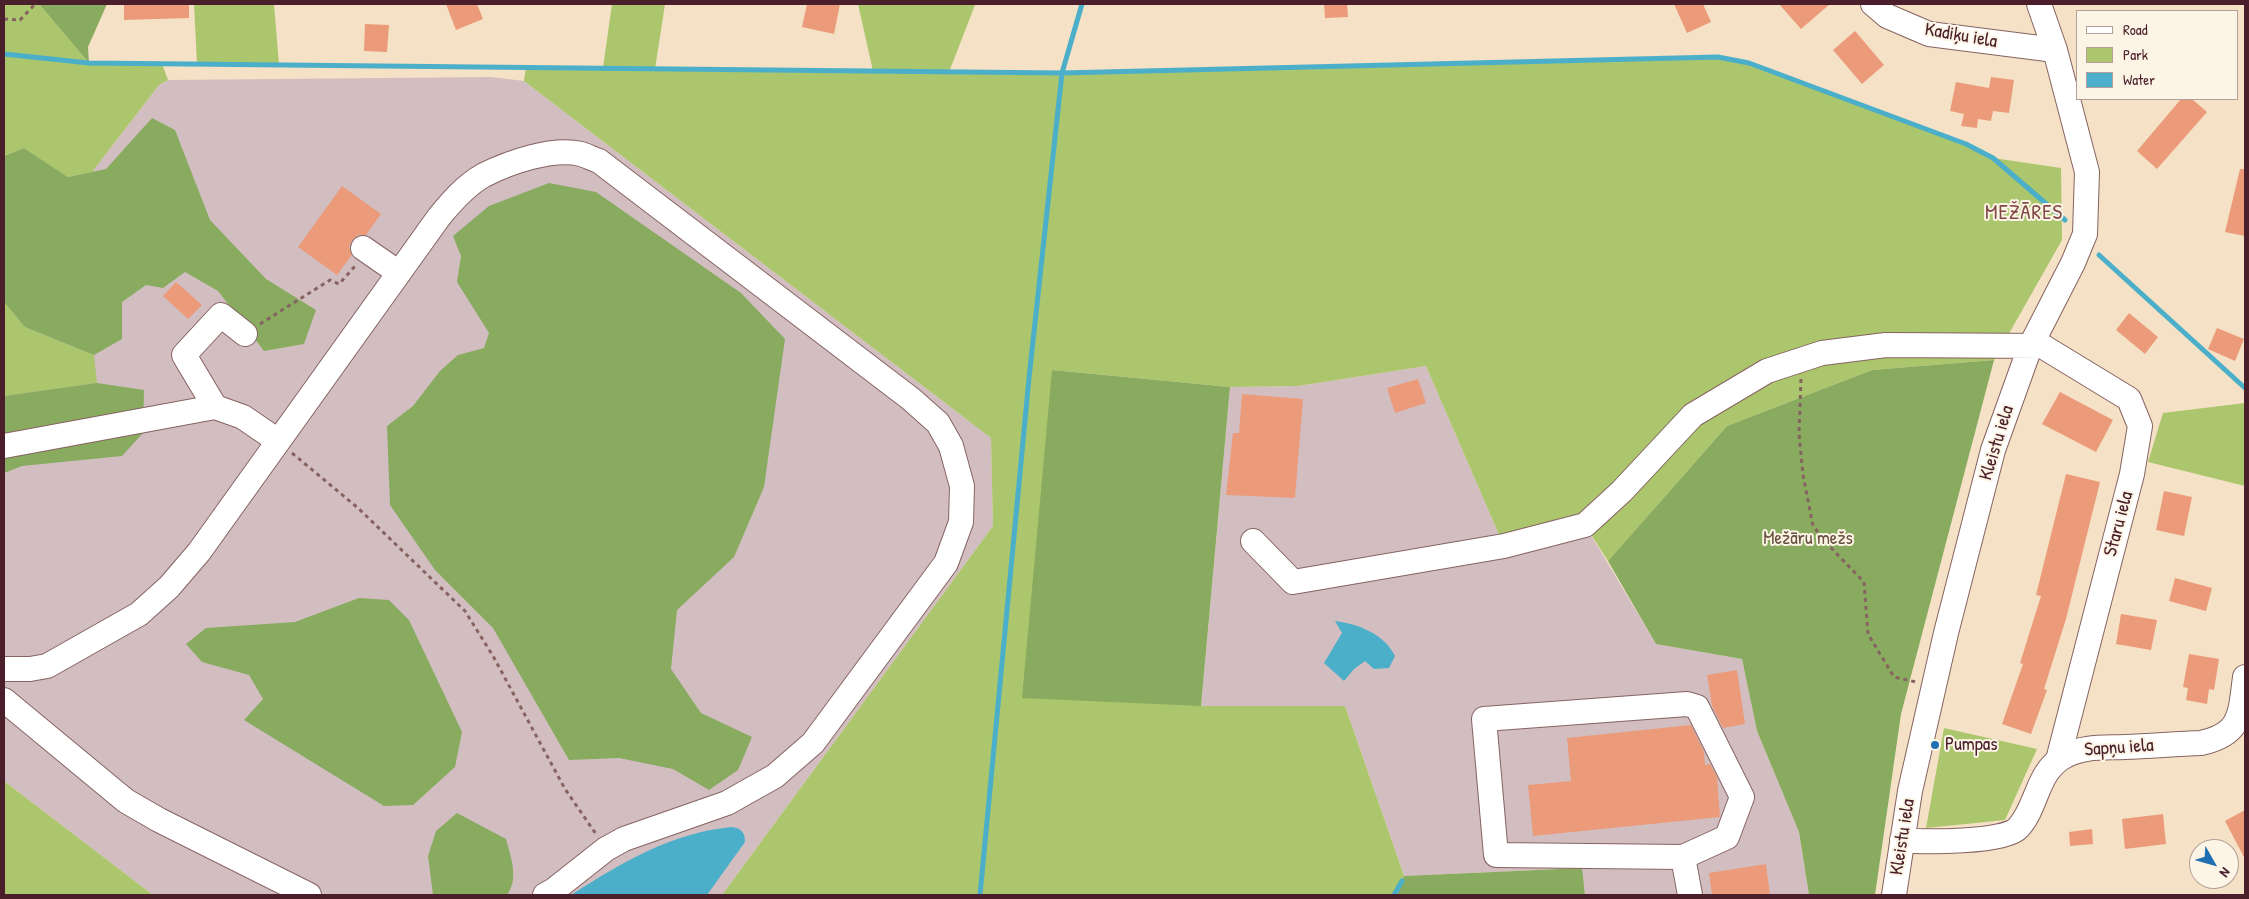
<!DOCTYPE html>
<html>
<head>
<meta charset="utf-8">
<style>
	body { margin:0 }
	#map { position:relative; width:2249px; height:899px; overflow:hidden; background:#f5e1c5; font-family:"Patrick Hand",sans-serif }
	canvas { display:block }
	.frame { position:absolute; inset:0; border:5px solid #4a1f2b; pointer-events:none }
	.legend { position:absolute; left:2076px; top:10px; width:162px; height:90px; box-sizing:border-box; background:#fcf5e5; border:1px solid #b59f9b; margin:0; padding:6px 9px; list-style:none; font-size:15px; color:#4a1f2b }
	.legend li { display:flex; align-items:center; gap:10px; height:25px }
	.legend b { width:25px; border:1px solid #b59f9b }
	.north { position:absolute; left:2189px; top:839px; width:50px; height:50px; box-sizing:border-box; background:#fcf5e5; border:1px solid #b59f9b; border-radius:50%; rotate:128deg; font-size:14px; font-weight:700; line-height:20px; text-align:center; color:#4a1f2b }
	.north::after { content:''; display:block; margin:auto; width:18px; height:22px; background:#1f6fb2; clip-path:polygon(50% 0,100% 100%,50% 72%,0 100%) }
</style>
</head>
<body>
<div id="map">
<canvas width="2249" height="899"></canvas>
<div class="frame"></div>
<ul class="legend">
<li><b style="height:6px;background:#fff"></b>Road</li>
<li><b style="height:14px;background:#abc66c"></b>Park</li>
<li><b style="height:14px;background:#4bafca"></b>Water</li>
</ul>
<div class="north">N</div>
</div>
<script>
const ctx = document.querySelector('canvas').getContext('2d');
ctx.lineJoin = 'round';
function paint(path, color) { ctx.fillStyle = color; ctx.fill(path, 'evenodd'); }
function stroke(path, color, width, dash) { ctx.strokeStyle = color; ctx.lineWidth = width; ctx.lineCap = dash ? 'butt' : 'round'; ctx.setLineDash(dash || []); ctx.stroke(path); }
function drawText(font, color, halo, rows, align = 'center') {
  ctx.font = font + ' "Patrick Hand",sans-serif'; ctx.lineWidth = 4; ctx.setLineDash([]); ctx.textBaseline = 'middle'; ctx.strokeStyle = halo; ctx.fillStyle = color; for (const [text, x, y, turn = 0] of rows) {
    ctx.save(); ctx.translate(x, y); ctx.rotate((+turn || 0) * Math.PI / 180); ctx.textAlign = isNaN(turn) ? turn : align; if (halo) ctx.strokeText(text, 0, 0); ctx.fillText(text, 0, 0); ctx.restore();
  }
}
paint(new Path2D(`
	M491 77 524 81 991 438 993 526 722 895H153L4 781V286L159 85 168 80Z
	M1426 366 1504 546 1585 525 1656 644 1742 659 1757 731 1799 832 1809 895H1585L1581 868 1404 876 1345 706H1201L1230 387 1298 386Z`), '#d2bec1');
paint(new Path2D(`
	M4 4H39L89 63 162 64 168 80 159 85 92 172 68 177 24 148 4 156Z
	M194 4H274L279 65 197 64Z
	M612 4H665L655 69 873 71 858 4 975 5 949 72 1062 73 1718 57 1749 63 1966 144 1993 158 2061 168 2062 240 1994 360 1872 370 1727 426 1608 561 1585 525 1504 546 1426 366 1298 386 1230 387 1052 370 1201 706H1345L1404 876 1395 895H722L993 526 991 438 524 81 526 67 603 68Z
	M4 296 5 303 25 327 94 355 97 383 4 396Z
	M2245 403V486L2148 462 2163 413Z
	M1944 728 2037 749 2005 820 1926 828Z
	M4 781 153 895H4Z`), '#abc66c');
paint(new Path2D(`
	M39 4H107L88 47 89 63Z
	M152 118 175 130 210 220 266 279 316 310 304 344 264 351 218 291 185 272 163 288 146 285 122 302V339L94 355 25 327 5 303 4 156 24 148 68 177 106 169Z
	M549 183 596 192 741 293 785 339 764 487 734 557 677 610 671 669 701 713 752 737 738 770 709 790 673 769 619 758 569 760 493 628 435 570 390 505 387 426 413 406 440 371 458 355 484 348 489 333 457 282 461 256 453 236 489 206Z
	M1994 360 1901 714 1875 895H1809L1799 832 1757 731 1742 659 1656 644 1608 561 1727 426 1872 370Z
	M1052 370 1230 387 1201 706 1022 698Z
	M97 383 144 390 143 433 122 456 22 466 4 473V396Z
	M359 598 389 600 409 620 462 732 455 767 413 805 384 806 244 720 263 699 249 675 202 662 186 644 206 628 295 622Z
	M457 813 506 839C511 857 519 879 507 895H433L428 856 436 831Z
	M1582 868 1585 895H1395L1404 876Z`), '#88ab60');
paint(new Path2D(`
	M1335 621C1359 624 1384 634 1395 656L1389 668 1374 669 1365 661 1354 669 1344 681 1324 663 1342 633Z
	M731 827C741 828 745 832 745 842L707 895H571C621 863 671 833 731 827Z`), '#4bafca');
stroke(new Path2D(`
	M4 54 89 63 1062 73 1718 57 1749 63 1966 144 1993 158 2065 220
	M2099 255 2245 388
	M980 895 1029 378 1062 73 1082 4
	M1394 895 1402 881`), '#4bafca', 5);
paint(new Path2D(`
	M124 4H189V18L124 20Z
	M446 4H477L483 19 456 30Z
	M807 4H840L834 34 802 27Z
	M1324 4H1347L1348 17 1325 18Z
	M1674 4H1703L1711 22 1687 33Z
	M1779 4H1830L1801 29Z
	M365 24 389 25 387 52 364 51Z
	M1855 31 1884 65 1862 84 1833 50Z
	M1991 77 2014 80 2009 113 1993 111 1991 121 1978 119 1977 128 1961 126 1964 114 1950 111 1956 82 1989 88Z
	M2181 99H2192L2207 112 2157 169 2137 151Z
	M2240 169H2245V236L2225 232Z
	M342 186 381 214 366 235H358L352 240 349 247 352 255 337 275 298 247Z
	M176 282 202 305 188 319 163 296Z
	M2129 313 2158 337 2145 354 2116 330Z
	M2217 328 2244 339 2235 361 2208 349Z
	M1418 379 1426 403 1395 413 1387 388Z
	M2060 392 2113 420 2096 452 2042 424Z
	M1242 394 1303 399 1295 498 1226 495 1233 433H1239Z
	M2066 474 2100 482 2066 619 2044 689 2047 690 2031 734 2002 724 2023 664 2020 663 2041 596 2036 595Z
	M2164 491 2192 497 2184 536 2156 530Z
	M2175 578 2212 588 2206 611 2169 601Z
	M2121 614 2157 620 2151 650 2116 644Z
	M2189 654 2219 659 2214 690 2209 689 2207 704 2186 700 2188 688 2183 687Z
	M1737 670 1745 724 1723 728 1712 706 1707 675Z
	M1691 725 1704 752 1705 765 1710 764 1717 777 1720 817 1533 836 1528 785 1571 781 1567 738Z
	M2245 810V859L2225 821Z
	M2163 814 2166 844 2125 849 2122 819Z
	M2092 829 2093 844 2070 846 2069 832Z
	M1766 864 1770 895H1712L1709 873Z`), '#eb9b7a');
const minor = new Path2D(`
	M1873 4 1887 16 1929 34 2055 50
	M363 248 399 273
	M215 407 184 355 221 315 245 334
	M4 446 215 407 243 417 278 441
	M1253 541 1293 582 1504 546 1585 525 1622 491 1693 415 1767 371 1822 353 1886 345 2042 346 2129 399 2140 426 2132 474 2058 760
	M4 669H30L47 666 139 614 169 587 199 552 439 217C452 201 466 185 484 175 510 162 553 147 581 154 587 156 593 159 599 161L911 399 938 423 951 446 962 486 961 522 946 563 813 743 775 776 727 803 624 839 606 849 554 890 545 895
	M4 700 126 801 159 820 309 895
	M1687 704 1697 707 1742 797 1727 837 1683 857 1496 855 1484 719Z
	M1902 840C1923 842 2005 843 2018 828 2038 807 2036 771 2065 756 2082 746 2105 748 2125 747 2150 746 2176 744 2201 743 2242 734 2240 714 2245 677
	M1683 857 1690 895
	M1894 895 1910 791 1946 633 1993 450 2030 347 2073 263 2085 234 2087 172 2055 50 2039 4`);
stroke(minor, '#866361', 26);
stroke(new Path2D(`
	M4 19 20 20 35 4
	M260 324 330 280 339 284 356 265
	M1801 379 1799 434 1803 475 1813 526 1833 550 1864 582 1868 634 1894 677 1916 682
	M292 453 358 508 465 611 493 656 565 789 596 834`), '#866361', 3, [4, 4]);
stroke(minor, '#fff', 24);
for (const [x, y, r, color] of [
	[1935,745,5,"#1f6fb2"]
]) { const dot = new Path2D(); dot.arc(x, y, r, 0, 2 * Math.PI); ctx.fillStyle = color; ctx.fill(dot); stroke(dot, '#fcf5e5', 2); }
drawText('19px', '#4a1f2b', '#fcf5e5', [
	["Kadiķu iela",1961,36,10],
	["Kleistu iela",1997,443,-73],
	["Staru iela",2119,524,-75],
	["Sapņu iela",2119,748,-4],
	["Kleistu iela",1903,837,-81]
]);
drawText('19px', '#67513e', '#fcf5e5', [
	["Mežāru mežs",1808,539]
]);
drawText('19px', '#4a1f2b', '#fcf5e5', [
	["Pumpas",1945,745]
], 'left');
ctx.letterSpacing = '1px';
drawText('21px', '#824a47', '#fcf5e5', [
	["MEŽĀRES",2024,213]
]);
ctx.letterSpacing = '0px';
</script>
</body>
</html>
